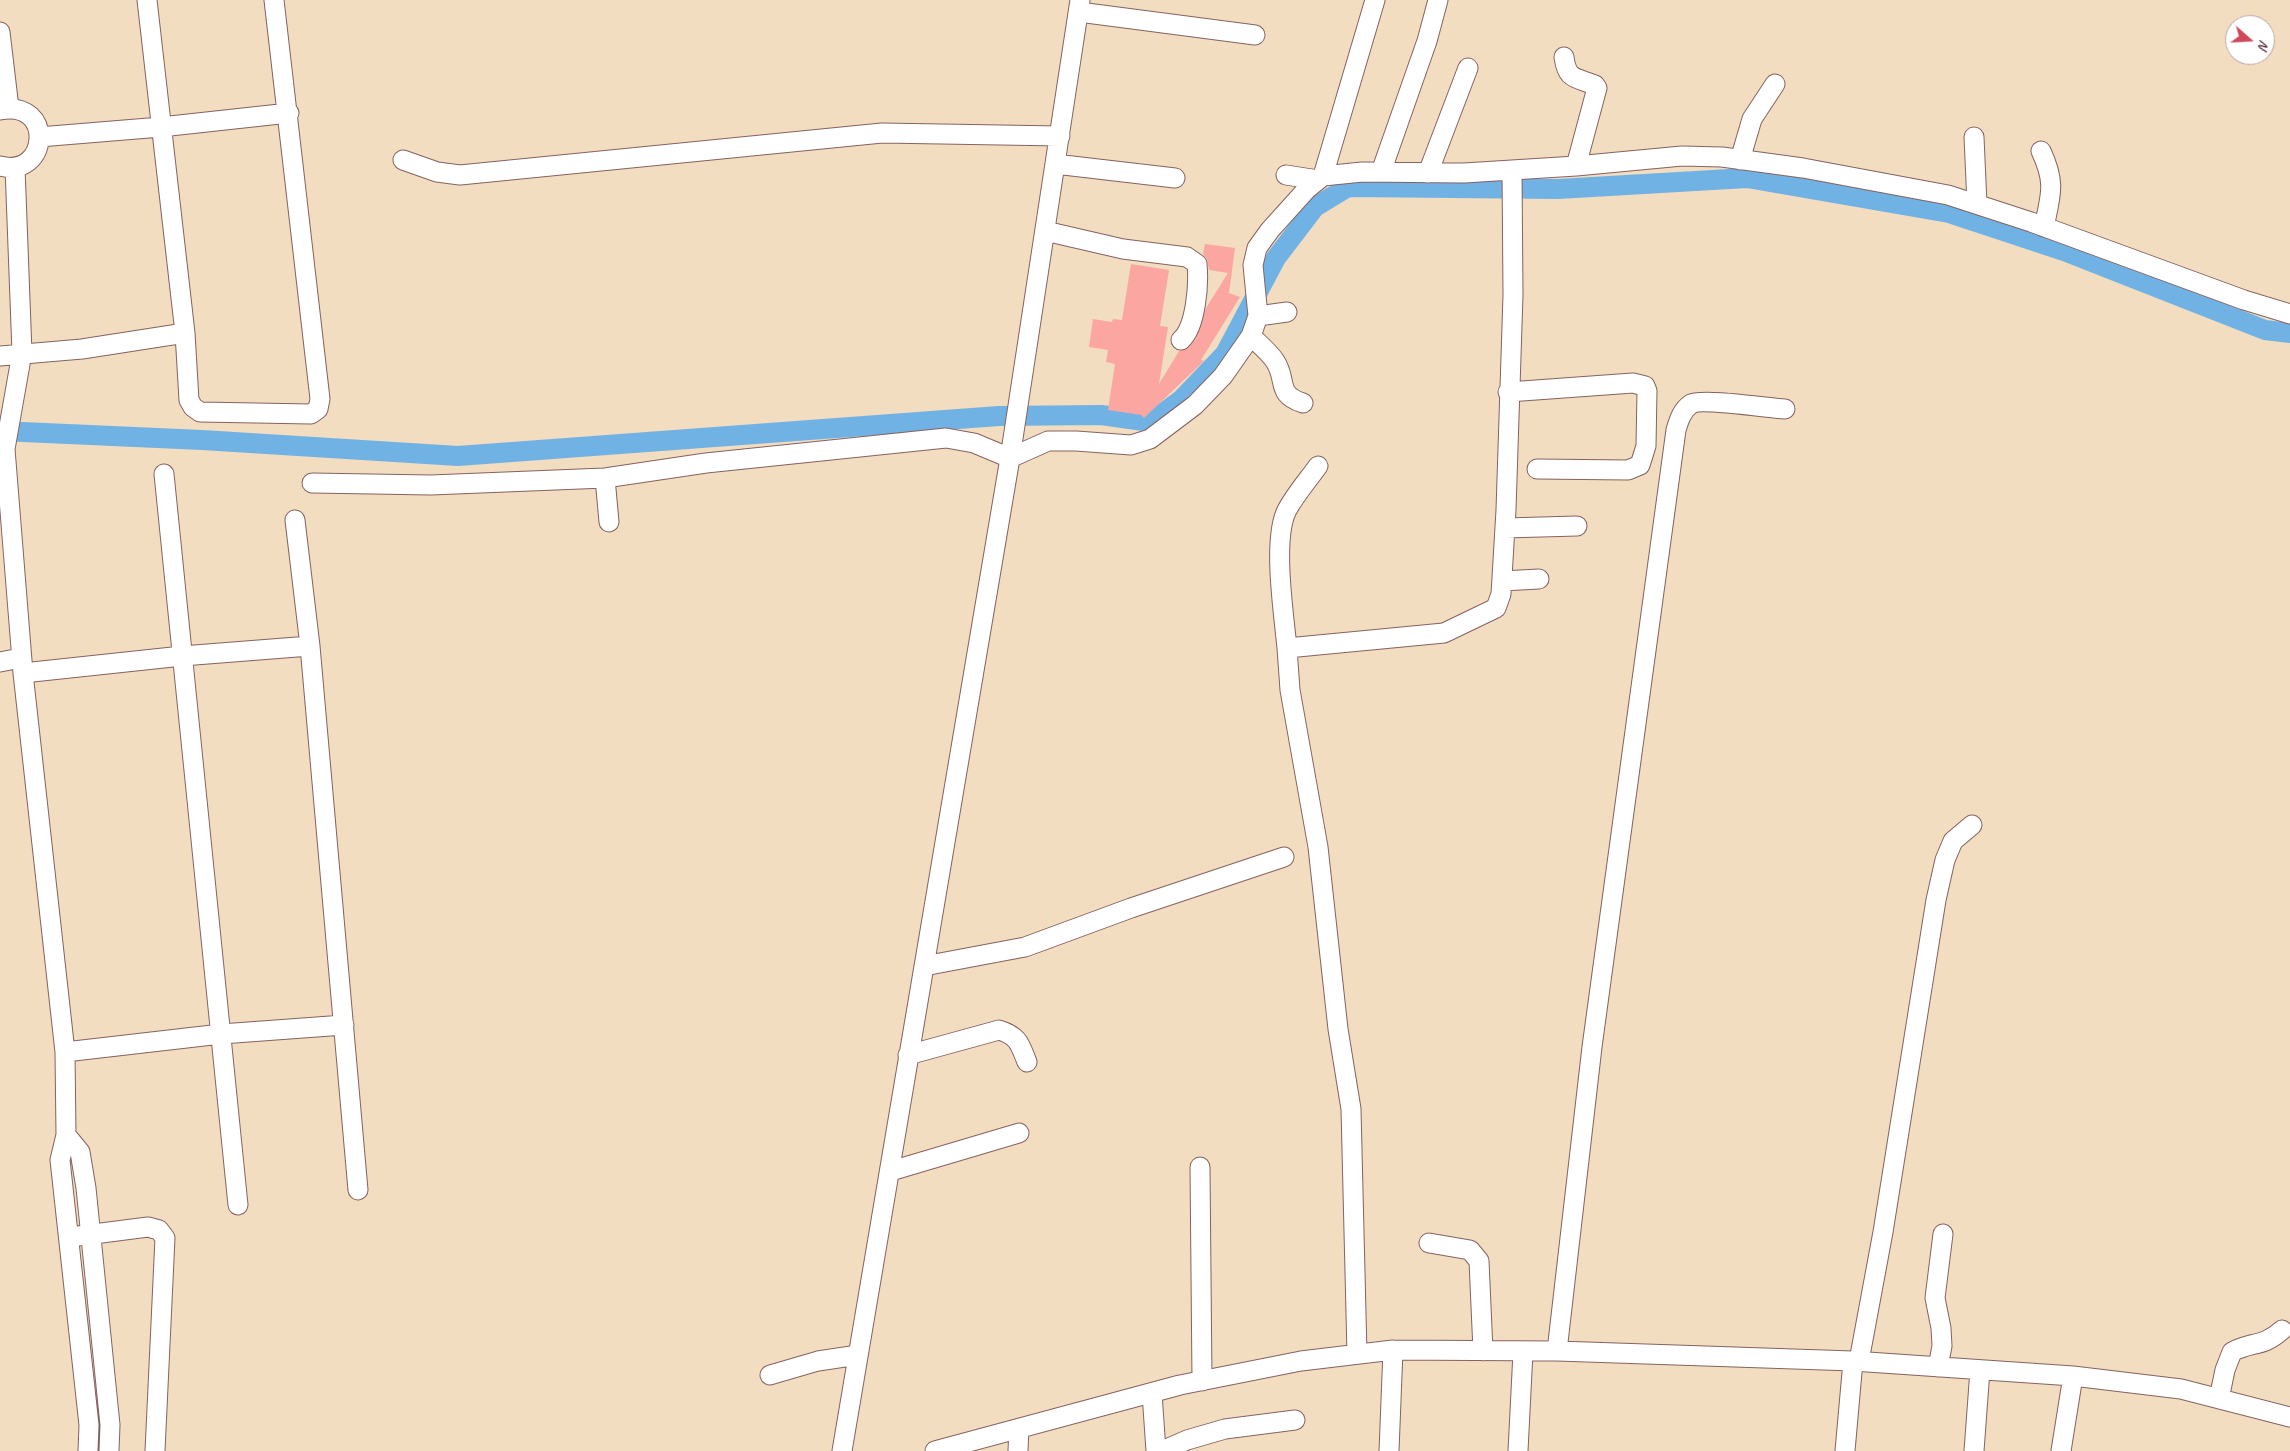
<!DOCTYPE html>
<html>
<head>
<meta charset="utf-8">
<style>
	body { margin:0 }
	#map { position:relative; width:2290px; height:1451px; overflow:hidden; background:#f2ddc0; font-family:Caveat,sans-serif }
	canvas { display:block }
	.north { position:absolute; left:2225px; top:15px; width:50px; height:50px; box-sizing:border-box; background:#fff; border:1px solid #b7a5aa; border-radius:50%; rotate:109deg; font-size:14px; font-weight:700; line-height:20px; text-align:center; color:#4a1f2b }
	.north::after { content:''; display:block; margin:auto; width:18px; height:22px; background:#d1495b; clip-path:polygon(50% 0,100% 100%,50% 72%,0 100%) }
</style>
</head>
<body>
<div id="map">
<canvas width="2290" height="1451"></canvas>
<div class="north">N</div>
</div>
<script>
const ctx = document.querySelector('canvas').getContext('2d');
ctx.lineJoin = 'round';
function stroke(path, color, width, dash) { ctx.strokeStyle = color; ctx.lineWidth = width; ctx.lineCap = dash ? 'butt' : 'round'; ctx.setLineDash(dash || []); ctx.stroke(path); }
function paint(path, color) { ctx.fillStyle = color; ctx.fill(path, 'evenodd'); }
stroke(new Path2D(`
	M0 431 202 440 458 456 999 416 1101 415 1151 422 1182 399 1225 354 1276 258 1315 207 1348 187 1558 189 1747 178 1949 213 2064 251 2265 330 2290 333`), '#71b2e5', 20);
paint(new Path2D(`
	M1205 244 1235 248 1229 293 1240 297 1201 360 1204 361 1144 418 1141 415 1108 410 1115 364 1106 362 1108 350 1089 347 1093 319 1112 322 1113 319 1122 320 1131 264 1169 270 1160 326 1168 327 1159 384 1179 351 1189 347 1196 339 1206 308 1228 273 1209 270 1207 259 1203 254Z`), '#fba6a0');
const minor = new Path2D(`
	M147 0 185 333 189 400 193 407 200 412 311 414 318 409 320 399 274 0
	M1079 12 1255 35
	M0 32 9 108
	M1564 57C1567 80 1575 77 1595 85L1597 88 1576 166
	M0 110C55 99 49 179 0 166
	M39 137 161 127 289 113
	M1974 137 1977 204
	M2041 151C2056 183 2051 194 2044 227
	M403 160 437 172 460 175 882 133 1060 136
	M1740 160 1752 119 1775 84
	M1055 164 1175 178
	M15 167 22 353 5 449 23 673 65 1052 66 1135 60 1160 89 1425 88 1451
	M1381 172 1427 41 1438 0
	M1428 173 1468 68
	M1286 175 1318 180
	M1323 176 1375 0
	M1045 231 1123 249 1187 257 1197 264C1199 284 1196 327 1181 340
	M1258 316 1287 312
	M1251 336C1259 344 1269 352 1275 361 1288 381 1275 394 1303 403
	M0 356 82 349 185 333
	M1508 392 1633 383 1645 386 1647 391 1646 446 1640 465 1628 470 1537 469
	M164 474 238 1205
	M605 478 609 522
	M312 483 431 485 605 478 706 463 946 438 974 443 1010 458 1048 441H1076L1131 445 1150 439 1195 405 1223 376 1251 336 1258 316 1253 265 1257 248 1270 230 1307 189 1323 176 1362 172 1464 173 1576 166 1682 156 1722 157 1803 168 1948 195 2031 222 2244 300 2290 314
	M295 520 310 646 358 1190
	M1505 528 1577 526
	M1502 581 1539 579
	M1287 648C1284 615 1272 539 1287 510 1295 495 1308 480 1318 466
	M0 662 21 658
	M23 673 182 656 310 646
	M924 966 1025 947 1131 908 1284 857
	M65 1052 221 1034 344 1025
	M908 1055 999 1030C1019 1036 1020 1045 1027 1062
	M66 1135 80 1152 86 1188 110 1425 109 1451
	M1200 1167 1202 1381
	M891 1171 1019 1133
	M78 1236 148 1227 159 1230 165 1238 155 1451
	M1429 1243 1470 1250 1479 1261 1483 1351
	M1557 1351 1592 1047 1676 430C1679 420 1682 410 1691 404 1701 398 1769 408 1785 409
	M1357 1354 1351 1109 1338 1029 1318 847 1290 690 1287 648 1444 633 1496 608 1501 594 1506 510 1513 295 1512 170
	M1859 1361 1883 1232 1936 900 1945 860 1953 841 1972 825
	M1938 1367 1942 1346 1941 1328 1935 1298 1943 1234
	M770 1375 818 1361 858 1355
	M1152 1393 1156 1451
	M2219 1399 2225 1370 2232 1352C2252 1341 2262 1348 2282 1330
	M842 1451 1010 458 1080 0
	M935 1451 1180 1385 1301 1361 1393 1350 1557 1351 1853 1361 2073 1376 2181 1389 2290 1417
	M1018 1451 1019 1428
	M1162 1451 1187 1440 1225 1429 1295 1420
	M1389 1451 1393 1350
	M1518 1451 1523 1352
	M1845 1451 1853 1361
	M1974 1451 1980 1370
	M2061 1451 2073 1376`);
stroke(minor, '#85625f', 21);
stroke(minor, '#fff', 19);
</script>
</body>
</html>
